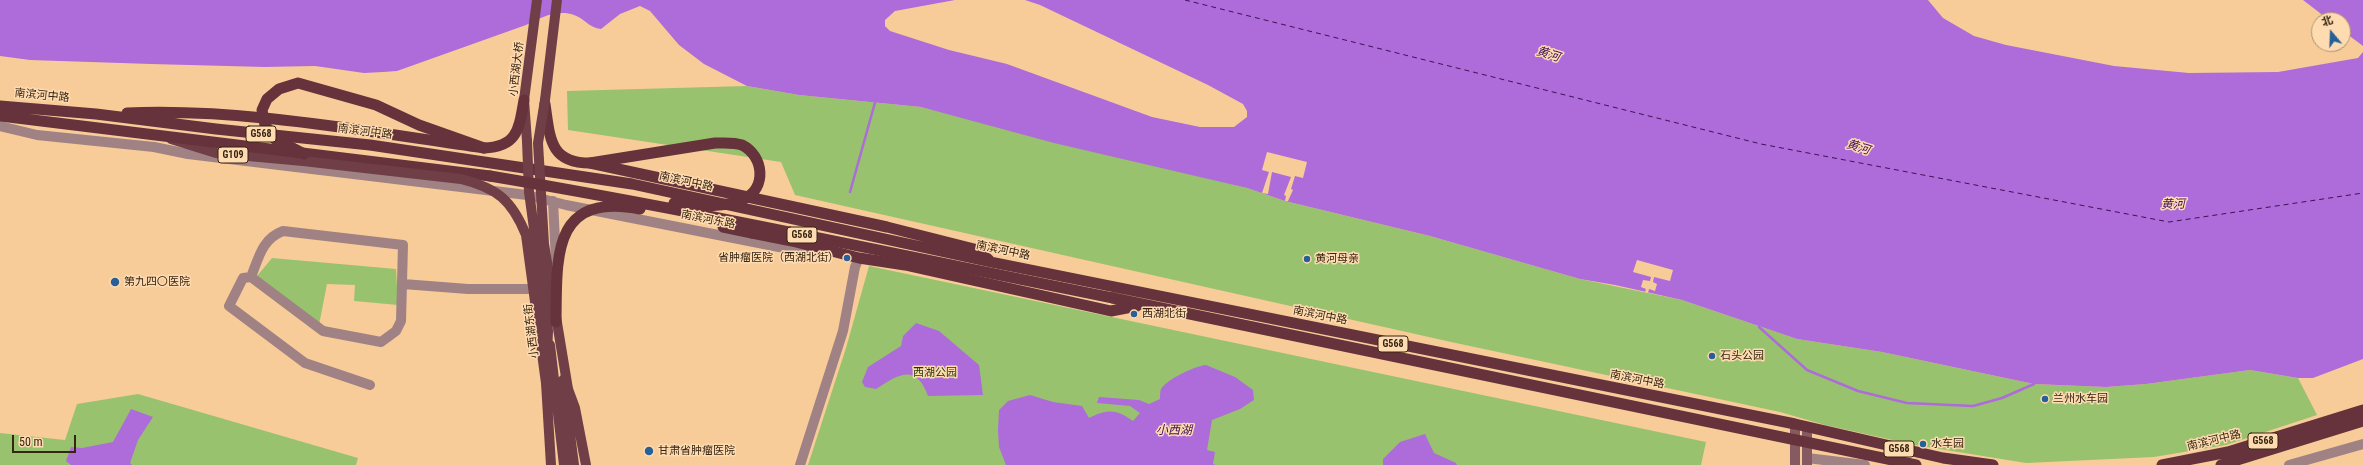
<!DOCTYPE html>
<html>
<head>
<meta charset="utf-8">
<style>
	body { margin:0 }
	#map { position:relative; width:2363px; height:465px; overflow:hidden; background:#f8cc98; font-family:"Roboto Condensed","Noto Sans SC",sans-serif }
	canvas { display:block }
	.north { position:absolute; left:2311px; top:12px; width:40px; height:40px; box-sizing:border-box; background:#ffdbb2; border:1px solid #af9272; border-radius:50%; rotate:341deg; font-size:11px; font-weight:700; line-height:16px; text-align:center; color:#362511 }
	.north::after { content:''; display:block; margin:auto; width:14px; height:18px; background:#266097; clip-path:polygon(50% 0,100% 100%,50% 72%,0 100%) }
	.scale { position:absolute; left:12px; top:435px; width:64px; height:18px; box-sizing:border-box; border:2px solid #362511; border-top:0; padding-left:5px; font-size:12px; line-height:14px; white-space:nowrap; color:#362511; -webkit-text-stroke:3px #ffdbb2; paint-order:stroke }
</style>
</head>
<body>
<div id="map">
<canvas width="2363" height="465"></canvas>
<div class="north">北</div>
<div class="scale">50 m</div>
</div>
<script>
const ctx = document.querySelector('canvas').getContext('2d');
ctx.lineJoin = 'round';
function paint(path, color) { ctx.fillStyle = color; ctx.fill(path, 'evenodd'); }
function stroke(path, color, width, dash) { ctx.strokeStyle = color; ctx.lineWidth = width; ctx.lineCap = dash ? 'butt' : 'round'; ctx.setLineDash(dash || []); ctx.stroke(path); }
function drawText(font, color, halo, rows, align = 'center') {
  ctx.font = font + ' "Roboto Condensed","Noto Sans SC",sans-serif'; ctx.lineWidth = 3; ctx.setLineDash([]); ctx.textBaseline = 'middle'; ctx.strokeStyle = halo; ctx.fillStyle = color; for (const [text, x, y, turn = 0] of rows) {
    ctx.save(); ctx.translate(x, y); ctx.rotate((+turn || 0) * Math.PI / 180); ctx.textAlign = isNaN(turn) ? turn : align; if (halo) ctx.strokeText(text, 0, 0); ctx.fillText(text, 0, 0); ctx.restore();
  }
}
paint(new Path2D(`
	M747 86 799 95 921 107 1247 188 1285 201 1430 236 1580 279 1682 300 1797 339 1882 352 2034 384 2106 387 2146 384 2250 370 2298 378 2317 415 2226 445 2154 457 2026 463 1915 445 1825 425 1780 412 1451 342 795 195 781 162 568 130 567 91Z
	M272 258 396 269 398 305 354 301 355 285 327 284 319 325 257 276Z
	M869 266 1706 442 1701 465H808L846 348Z
	M138 394 358 458 356 465H0V433L65 440 77 404Z`), '#99c26f');
paint(new Path2D(`
	M0 0H955L895 11 885 20V26L890 31 949 50 1007 64 1152 117 1200 127H1234L1247 117V111L1243 104 1208 85 1040 5 1025 0H1928L1943 18 1974 36 2006 45 2114 66 2189 73 2278 72 2358 58 2363 52V359L2313 378H2298L2250 370 2146 384 2106 387 2034 384 1882 352 1797 339 1682 300 1615 285 1580 279 1430 236 1285 201 1247 188 1054 143 921 107 799 95 747 86 704 64 679 45 650 11 640 6 620 14 601 29C589 28 584 18 574 15 557 9 540 18 526 25L397 71 383 72 364 73 315 66 265 67 151 64 30 60 0 56Z
	M2303 0H2363V46L2343 31V20H2329Z
	M916 323 939 331 979 365 983 395 928 396C916 363 899 374 876 389L865 387 862 382 868 367 901 346 903 336Z
	M1206 365 1235 377 1253 390 1254 400 1240 409 1212 420 1207 450 1215 452 1213 464 1216 465H1006L999 447 998 430 999 410 1008 401 1030 395 1053 402 1082 406 1089 418C1107 409 1116 409 1133 421L1140 413 1130 406 1097 403 1099 397 1139 400 1149 404 1160 399C1160 396 1160 392 1161 389 1167 379 1195 366 1206 365Z
	M131 409 153 417 138 440 130 463 132 465H71L66 461 71 447 82 448 113 442Z
	M1425 434 1434 453 1456 463 1457 465H1383V459L1400 442Z`), '#ad6cd9');
paint(new Path2D(`
	M1267 152 1307 162 1303 178 1295 176 1291 189 1293 190 1288 201H1285L1286 196 1284 195 1291 177 1272 172 1268 194 1262 193 1269 172 1262 170Z
	M1637 260 1673 270 1670 281 1654 277 1653 282 1657 284 1655 291 1649 289 1648 293 1645 292 1646 289 1641 287 1643 280 1650 281 1651 277 1633 272Z`), '#f8cc98');
stroke(new Path2D(`
	M850 192 876 99
	M1759 327 1807 370 1858 391 1907 403 1973 406 2002 398 2034 384`), '#ad6cd9', 2.5);
stroke(new Path2D(`
	M1185 0 1761 144 2169 222 2363 193`), '#3d1156', 1, [5, 4]);
stroke(new Path2D(`
	M283 231 403 245 401 321 396 331 381 342 323 331 251 277C259 257 262 239 283 231Z
	M251 277 243 278 229 306 305 363 370 385
	M403 284 468 289H539
	M1807 458 1865 465
	M800 465 843 331 855 267 859 258
	M2289 465 2363 444`), '#a08285', 10);
stroke(new Path2D(`
	M0 126 37 135 154 147 188 154 527 195 566 205 779 247 821 252
	M553 201 556 261`), '#a08285', 10);
stroke(new Path2D(`
	M1795 424V465
	M1807 428V465`), '#855a60', 10);
stroke(new Path2D(`
	M545 100 557 0
	M171 139 216 153 303 161
	M527 141 524 100 537 0
	M550 345 564 465
	M563 380 574 465
	M546 383 551 465
	M568 389 575 408 586 465`), '#703e46', 10);
stroke(new Path2D(`
	M545 104C550 137 549 163 590 163L887 227 978 250 989 260
	M0 106 96 114 216 129 370 145 632 184 991 262 1795 424 1943 458 1993 465
	M127 113C243 108 369 132 484 148 518 147 519 128 524 100
	M0 116 490 176
	M752 233 792 241 859 258 905 265 1111 311 1137 306
	M1113 298 1916 465
	M2162 465 2228 452 2363 410
	M2221 465 2363 421`), '#66323b', 11);
stroke(new Path2D(`
	M545 100 538 143 544 244 568 389
	M527 141 529 192 548 331 547 355
	M303 161 461 179C497 188 512 200 526 235L546 383`), '#703e46', 10);
stroke(new Path2D(`
	M304 154 275 139 265 125 262 110 267 99 279 89 298 83 376 105 419 125 484 148
	M590 163 715 143C724 143 734 142 742 145 764 156 767 188 744 199 722 209 697 205 674 203
	M490 176C698 211 905 256 1113 298
	M723 227 752 233
	M556 322C557 258 551 192 640 209`), '#66323b', 11);
for (const [x, y, r, color] of [
	[847,258,4,"#266097"],
	[1307,259,4,"#266097"],
	[115,282,5,"#266097"],
	[1134,314,4,"#266097"],
	[1712,356,4,"#266097"],
	[2045,399,4,"#266097"],
	[1923,444,4,"#266097"],
	[649,451,5,"#266097"]
]) { const dot = new Path2D(); dot.arc(x, y, r, 0, 2 * Math.PI); ctx.fillStyle = color; ctx.fill(dot); stroke(dot, '#ffdbb2', 1.5); }
for (const [x, y, w] of [
	[261,134,30],
	[233,155,30],
	[802,235,30],
	[1393,344,30],
	[2263,441,30],
	[1899,449,30]
]) { const box = new Path2D(); box.roundRect(x - w / 2, y - 8, w, 16, 3); ctx.fillStyle = '#ffdbb2'; ctx.fill(box); stroke(box, '#362511', 1); }
drawText('bold 10px', '#362511', null, [
	["G568",261,134],
	["G109",233,155],
	["G568",802,235],
	["G568",1393,344],
	["G568",2263,441],
	["G568",1899,449]
]);
drawText('11px', '#362511', '#ffdbb2', [
	["小西湖大桥",517,69,-83],
	["南滨河中路",42,96,5],
	["南滨河中路",365,132,7],
	["南滨河中路",686,182,12],
	["南滨河东路",708,220,11],
	["南滨河中路",1003,251,12],
	["南滨河中路",1320,316,11],
	["小西湖东街",532,331,-97],
	["南滨河中路",1637,380,11],
	["南滨河中路",2214,441,-14]
]);
drawText('11px', '#362511', '#ffdbb2', [
	["省肿瘤医院（西湖北街）",839,258,"right"],
	["黄河母亲",1315,259],
	["第九四〇医院",124,282],
	["西湖北街",1142,314],
	["石头公园",1720,356],
	["兰州水车园",2053,399],
	["水车园",1931,444],
	["甘肃省肿瘤医院",658,451]
], 'left');
drawText('11px', '#1f3501', '#ffdbb2', [
	["西湖公园",935,373]
]);
drawText('italic 12px', '#3d1156', '#ffdbb2', [
	["黄河",1548,55,17],
	["黄河",1858,148,17],
	["黄河",2173,205,-1],
	["小西湖",1174,431]
]);
</script>
</body>
</html>
